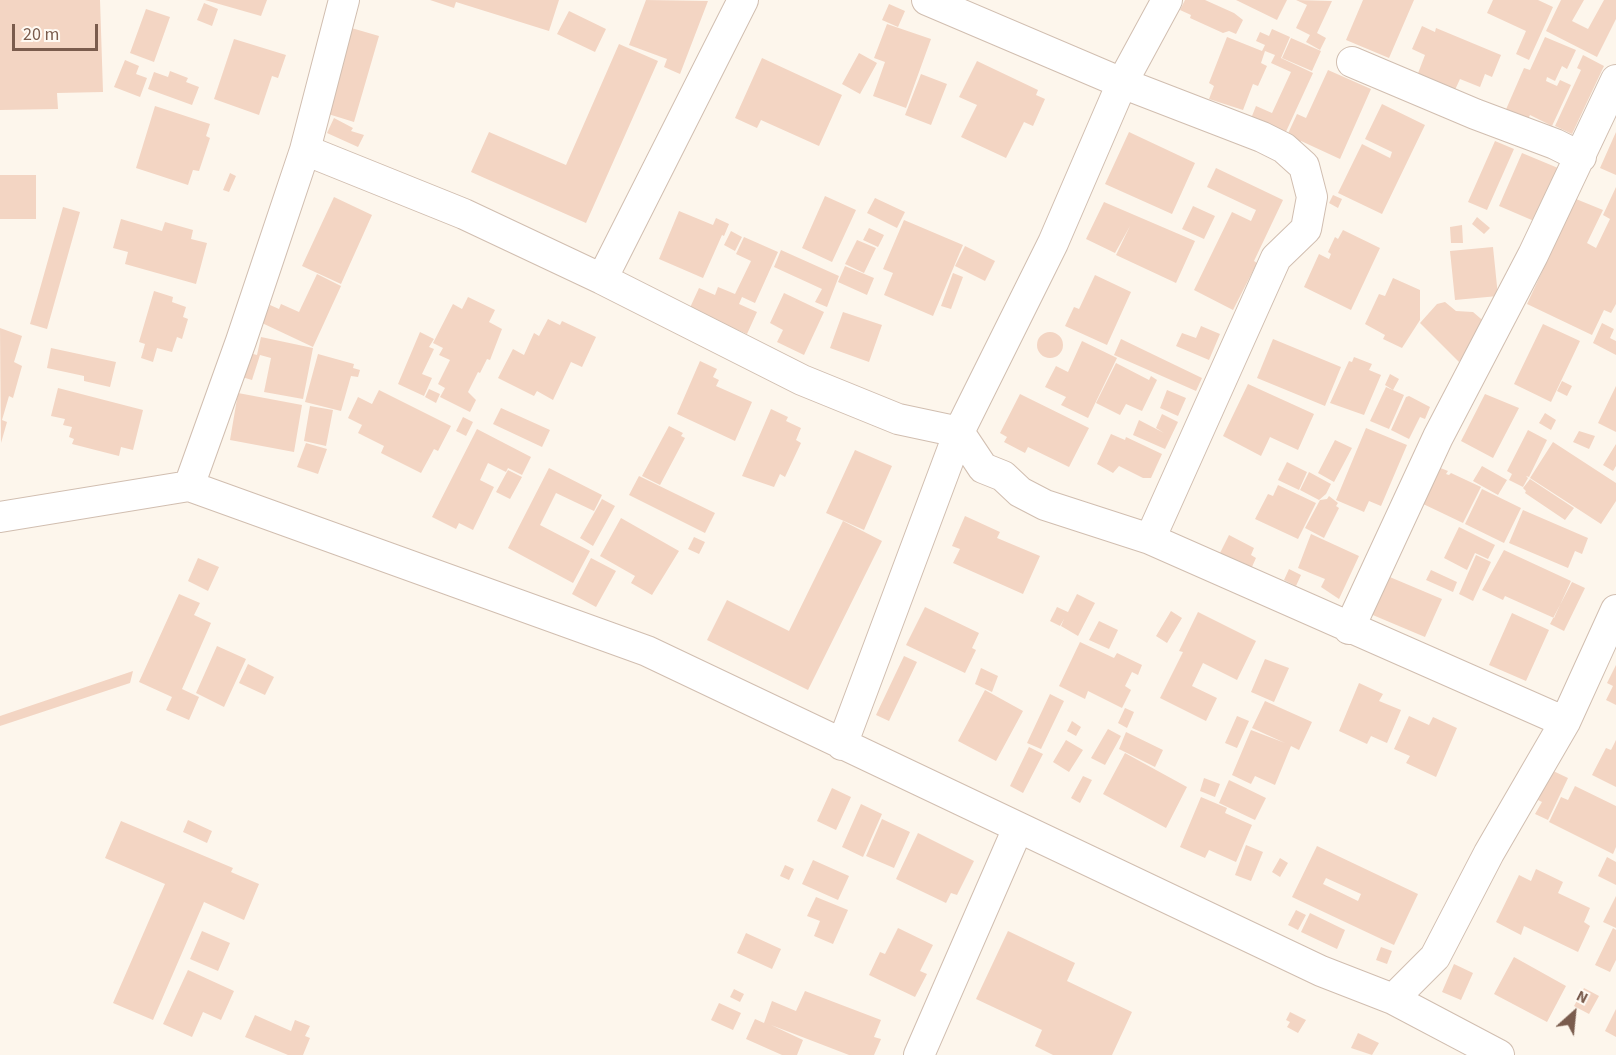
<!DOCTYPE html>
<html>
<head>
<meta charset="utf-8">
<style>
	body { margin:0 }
	#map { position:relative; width:1616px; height:1055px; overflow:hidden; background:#fdf6ec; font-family:"Source Sans 3",sans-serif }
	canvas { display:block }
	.north { position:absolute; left:1544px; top:983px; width:60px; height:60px; -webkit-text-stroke:4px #fffaf3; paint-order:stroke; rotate:27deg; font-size:16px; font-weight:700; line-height:24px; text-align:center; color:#7a5c4d }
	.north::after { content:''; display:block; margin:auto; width:21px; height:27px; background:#7a5c4d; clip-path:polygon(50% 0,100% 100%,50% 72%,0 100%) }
	.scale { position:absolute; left:12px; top:24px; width:86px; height:27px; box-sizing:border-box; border:3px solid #7a5c4d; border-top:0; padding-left:8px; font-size:18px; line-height:21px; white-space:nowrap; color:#7a5c4d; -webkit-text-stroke:4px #fffaf3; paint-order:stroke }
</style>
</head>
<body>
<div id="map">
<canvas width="1616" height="1055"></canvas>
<div class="north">N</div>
<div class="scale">20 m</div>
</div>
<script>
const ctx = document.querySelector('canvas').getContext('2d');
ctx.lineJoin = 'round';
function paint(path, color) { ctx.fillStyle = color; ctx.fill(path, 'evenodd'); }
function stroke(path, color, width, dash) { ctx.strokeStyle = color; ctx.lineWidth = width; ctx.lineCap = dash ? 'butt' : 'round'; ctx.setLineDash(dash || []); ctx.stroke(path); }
paint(new Path2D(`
	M0 0H100L103 92 57 93 58 109 0 110Z
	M205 0H267L261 16Z
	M430 0H559L549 31 456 2 454 8Z
	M646 0 708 1 680 74 664 67 667 59 629 45Z
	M1185 0H1205L1234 13 1243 20 1236 34 1229 31 1223 33 1190 18 1191 15 1180 10Z
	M1236 0H1287L1277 20Z
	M1296 0 1332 1 1317 33 1326 38 1320 50 1306 42 1310 35 1296 28 1307 5Z
	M1363 0H1414L1389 58 1346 40Z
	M1493 0H1538L1553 7 1529 60 1516 54 1526 31 1487 13Z
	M1561 0H1584L1572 21 1588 29 1604 0H1616V19L1597 57 1546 31Z
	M204 3 218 9 212 26 197 20Z
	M889 4 905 11 898 27 882 20Z
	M146 9 170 17 154 62 130 53Z
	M569 11 606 29 595 52 557 34Z
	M887 24 931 39 906 108 873 96 885 62 874 58Z
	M1422 26 1435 32 1436 28 1501 55 1492 77 1485 74 1480 87 1460 79 1454 92 1417 76 1425 55 1412 49Z
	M348 27 379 36 354 122 325 113Z
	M1272 29 1290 37 1281 58 1313 73 1284 136 1250 121 1256 106 1272 113 1291 72 1271 63 1275 55 1265 51 1261 63 1267 66 1258 86 1253 84 1243 110 1209 99 1214 86 1209 83 1227 37 1262 51 1265 45 1256 41 1260 32 1269 36Z
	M1545 37 1576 50 1567 69 1562 66 1555 81 1547 77 1546 81 1557 86 1560 80 1571 85 1552 126 1530 115 1527 121 1504 114 1524 68 1530 70Z
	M1291 38 1321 51 1312 71 1282 58Z
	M234 39 286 55 278 78 272 76 259 115 214 99Z
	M619 44 658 61 586 223 471 172 489 132 566 165Z
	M859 53 877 63 860 94 842 84Z
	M1583 55 1604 66 1572 134 1555 126 1581 70 1577 68Z
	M762 58 842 95 819 146 761 120 757 128 735 118Z
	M125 60 139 66 136 74 147 78 140 97 114 87Z
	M977 61 1038 90 1036 95 1045 99 1033 126 1024 122 1006 158 961 137 977 105 959 97Z
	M1328 70 1371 89 1340 159 1301 141 1298 146 1285 140 1297 114 1306 118Z
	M170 71 188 78 186 82 199 87 192 105 148 89 154 72 168 77Z
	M921 74 947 84 931 125 905 115Z
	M1382 104 1425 125 1382 214 1338 193 1362 144 1390 158 1392 152 1365 139Z
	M155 106 210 124 206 136 210 138 199 171 193 170 188 185 136 168Z
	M334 118 353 128 351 131 364 135 358 147 327 133Z
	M1129 132 1195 163 1172 214 1105 184Z
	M1616 132V175L1600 168Z
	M1495 141 1514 149 1487 210 1468 202Z
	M1522 153 1558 168 1534 221 1499 206Z
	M1216 168 1283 200 1254 261 1257 263 1233 310 1194 290 1232 212 1251 221 1256 210 1207 187Z
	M230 173 236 176 229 192 223 190Z
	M0 175H36V219H0Z
	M1616 187V304L1611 313 1604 310 1592 335 1527 304 1576 199 1603 210 1587 243 1596 248 1610 219 1603 215Z
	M1333 195 1342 199 1338 208 1329 203Z
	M825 196 856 210 832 262 802 248Z
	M334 197 372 215 341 284 302 266Z
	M875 198 905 212 897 228 867 213Z
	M1104 202 1195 241 1176 283 1116 255 1130 226 1115 253 1086 239Z
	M1193 206 1215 216 1204 239 1182 229Z
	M63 207 80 212 47 329 30 324Z
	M679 211 713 225 716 218 729 224 724 236 722 235 703 278 659 259Z
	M1477 217 1490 228 1484 234 1472 224Z
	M121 219 162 231 165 222 193 230 191 239 207 243 196 284 125 264 128 252 113 248Z
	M904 220 963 245 933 316 884 295 893 273 883 269Z
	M1462 225 1463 243H1451L1450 227Z
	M869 228 884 235 878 247 863 240Z
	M1343 230 1380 248 1351 310 1304 287 1319 254 1329 259 1331 254 1328 252 1335 237 1338 239Z
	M731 231 742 237 735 251 724 245Z
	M744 237 778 252 755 303 742 297 739 304 757 312 747 334 710 318 688 312 699 288 715 295 718 287 735 294 751 261 736 254Z
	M857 240 876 248 864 273 845 264Z
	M965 246 995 261 985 281 955 266Z
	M1493 247 1498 296 1455 300 1450 251Z
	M781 250 839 276 827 307 815 302 822 289 774 267Z
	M845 266 874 278 867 295 838 282Z
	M953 273 963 277 951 309 941 306Z
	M317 274 341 286 313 347 262 323 270 305 279 309 281 304 299 312Z
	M1095 275 1131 292 1107 345 1065 326 1074 307 1079 309Z
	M1393 278 1420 290V320L1402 348 1383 339 1385 335 1365 324 1379 294 1385 296Z
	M154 291 173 297 172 302 186 307 183 317 188 319 182 339 177 337 172 352 157 348 153 362 141 358 145 344 139 342Z
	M784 293 824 312 804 355 777 342 783 330 770 323Z
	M468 297 495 310 489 322 502 329 490 360 487 359 480 373 478 372 468 392 476 400 470 412 440 397 445 388 438 384 450 360 439 355 443 348 433 343 453 304 462 309Z
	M1445 302 1456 311 1473 312 1487 324 1459 362 1420 323 1437 304Z
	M843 312 882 325 869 362 830 348Z
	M548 319 560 325 562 321 596 337 582 367 571 362 553 400 537 391 534 396 498 378 513 349 524 355 534 333 539 336Z
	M1602 323 1614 329 1610 338 1616 341V355L1593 343Z
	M1543 324 1580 341 1551 402 1514 384Z
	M1201 326 1220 334 1209 360 1176 346 1182 333 1196 338Z
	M0 328 22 336 14 362 22 366 13 398 9 396 2 420 7 422 1 443Z
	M420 332 434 339 429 347 434 349 422 374 432 378 424 396 398 384Z
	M1037 345a13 13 0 1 1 26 0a13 13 0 1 1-26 0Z
	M261 337 313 348 303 399 264 392 271 358 260 355 252 380 242 377 249 353 257 355Z
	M1121 339 1202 378 1196 391 1114 355Z
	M1273 339 1341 367 1325 406 1257 378Z
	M1082 341 1117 358 1088 418 1061 405 1066 397 1045 387 1056 366 1068 372Z
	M51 348 116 362 110 387 84 381V376L47 368Z
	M318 354 354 364 353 368 360 370 358 377 351 376 341 411 305 402Z
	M1354 357 1372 364 1369 370 1381 375 1364 415 1330 403 1349 361 1352 362Z
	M700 361 717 369 713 377 719 380 716 386 752 402 735 441 677 414Z
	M1116 363 1149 380 1151 376 1157 380 1142 411 1126 404 1120 415 1096 403Z
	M1390 374 1399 379 1393 390 1385 385Z
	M1562 381 1572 386 1567 396 1557 391Z
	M1248 384 1314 414 1298 450 1270 437 1261 456 1223 436Z
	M1616 386V432L1598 423Z
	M1386 387 1404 395 1389 429 1370 421Z
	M58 388 143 410 133 450 121 447 119 456 72 444 74 439 69 437 72 427 63 425 65 419 51 416Z
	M429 389 440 394 436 403 425 397Z
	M379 390 451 426 438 451 434 449 421 473 381 453 384 446 358 433 362 425 348 418 358 397 372 404Z
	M1167 390 1186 398 1178 416 1160 408Z
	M238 393 302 405 294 452 230 440Z
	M1020 394 1089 428 1069 467 1028 447 1025 453 1004 442 1007 437 1000 433Z
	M1485 394 1519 408 1493 458 1461 441Z
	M1409 396 1430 407 1425 419 1420 417 1409 439 1391 430 1406 397Z
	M310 406 333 410 326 446 304 441Z
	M501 408 550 430 542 447 493 424Z
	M771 409 788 417 786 421 801 428 796 440 801 443 785 477 780 474 774 487 742 476Z
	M1545 413 1556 420 1551 430 1539 423Z
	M1162 414 1178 422 1165 449 1133 435 1139 420 1164 433 1156 428Z
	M463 417 473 422 466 436 456 431Z
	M669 426 683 433 681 436 685 438 660 485 642 476Z
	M1366 428 1407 445 1381 506 1369 501 1364 512 1336 500Z
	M477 429 531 457 522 475 508 468 506 472 488 463 480 480 494 487 473 530 459 523 456 529 432 517Z
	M1528 430 1547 440 1529 477 1526 476 1528 478 1523 487 1509 480 1512 474 1507 471Z
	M1579 431 1595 436 1589 449 1573 442Z
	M1111 434 1125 440 1126 437 1162 454 1151 478H1143L1119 466 1113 473 1097 464Z
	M1335 440 1352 448 1334 482 1318 473Z
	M1553 442 1616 483V501L1601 524 1530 478Z
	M306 443 327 449 318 474 297 467Z
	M1616 444V466L1613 471 1603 465Z
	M855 450 892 466 864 530 826 513Z
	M1287 462 1307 472 1299 490 1278 480Z
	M1482 466 1507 480 1498 495 1473 481Z
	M1438 467 1448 471 1446 474 1449 475 1451 473 1481 487 1463 523 1419 502Z
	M549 468 602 495 594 511 556 493 540 525 590 551 573 583 508 548Z
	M508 470 522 477 510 499 496 492Z
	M1309 472 1331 484 1326 494 1319 500 1300 490Z
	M639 476 715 513 705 533 629 495Z
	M1530 479 1574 508 1565 520 1525 493 1526 491 1523 488Z
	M1278 485 1316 503 1298 539 1255 519 1268 494 1273 496Z
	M1482 489 1521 508 1504 543 1465 524Z
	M1329 496 1338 503 1336 506 1339 508 1324 538 1305 528 1320 500 1327 499Z
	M602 499 615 506 593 546 580 538Z
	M1523 510 1588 538 1582 554 1575 551 1568 568 1509 543Z
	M965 516 1000 532 997 538 1040 556 1023 594 953 563 960 549 952 546Z
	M621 518 679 551 652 595 631 583 635 576 600 556Z
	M843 521 882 541 808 690 707 640 727 600 789 631Z
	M1459 527 1495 545 1488 559 1475 553 1467 570 1444 558Z
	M1311 534 1359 556 1339 599 1321 587 1325 579 1298 568Z
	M1229 535 1254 548 1251 555 1256 558 1251 569 1219 555Z
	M694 537 705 542 699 554 688 549Z
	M1504 550 1571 581 1554 618 1505 596 1503 600 1482 590Z
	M1476 555 1491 562 1473 601 1459 594Z
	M198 558 219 567 208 591 188 581Z
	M591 558 616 571 596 607 572 594Z
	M1289 569 1301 575 1296 586 1284 580Z
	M1431 570 1457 582 1453 592 1426 580Z
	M1385 575 1442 599 1425 637 1368 613Z
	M1572 582 1585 588 1564 631 1550 624Z
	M179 594 200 603 194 615 211 623 182 689 199 697 189 720 166 710 172 697 139 682Z
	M1077 594 1095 603 1078 636 1061 626 1064 619 1060 626 1050 621 1057 607 1068 612Z
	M925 607 979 633 972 648 976 650 965 673 906 645Z
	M1171 611 1182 618 1167 643 1156 636Z
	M1198 612 1256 641 1237 680 1203 663 1192 686 1217 698 1206 721 1160 698 1183 652 1179 651Z
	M1512 613 1549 630 1526 681 1489 665Z
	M1099 621 1118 630 1109 649 1089 640Z
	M1080 642 1114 658 1117 653 1142 665 1138 675 1132 672 1125 686 1131 690 1122 708 1088 691 1085 699 1059 686Z
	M217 646 246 659 224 707 196 693Z
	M904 656 917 662 889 721 876 715Z
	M1265 659 1289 668 1274 702 1251 692Z
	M248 664 274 677 265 695 239 683Z
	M1616 665V705L1606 700 1613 686 1607 683Z
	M981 668 998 676 992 692 975 684Z
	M133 671 130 683 0 726V716Z
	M1359 683 1383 694 1379 701 1401 710 1387 743 1371 736 1367 744 1339 731Z
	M985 690 1023 711 996 761 958 741Z
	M1050 694 1064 701 1041 749 1027 743Z
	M1265 701 1312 722 1299 750 1291 746 1275 785 1255 776 1251 784 1232 775 1251 730 1285 743 1252 728Z
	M1125 708 1134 712 1127 728 1118 723Z
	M1237 716 1249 721 1237 748 1225 743Z
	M1409 716 1429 725 1433 717 1457 728 1436 777 1406 763 1410 756 1394 749Z
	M1072 721 1081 727 1076 736 1067 731Z
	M1108 729 1121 736 1105 765 1091 758Z
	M1126 732 1163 750 1155 767 1119 749Z
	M1066 740 1083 750 1069 772 1053 762Z
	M1616 740V787L1592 775 1606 748 1611 750Z
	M1029 747 1043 754 1023 793 1010 786Z
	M1125 753 1187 787 1166 828 1103 794Z
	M1549 769 1568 778 1548 820 1535 814 1542 802 1534 798Z
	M1083 776 1092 780 1080 803 1071 798Z
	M1204 778 1220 784 1215 797 1200 791Z
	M1229 780 1266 798 1255 820 1219 803Z
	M1575 786 1616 806V847L1613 854 1549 822 1561 797 1568 800Z
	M832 788 851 797 836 830 817 821Z
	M1201 797 1227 808 1225 813 1252 825 1236 862 1209 850 1205 858 1180 847Z
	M861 804 882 814 863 857 842 847Z
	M882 819 910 832 894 868 866 856Z
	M188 820 212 831 207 843 183 832Z
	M121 821 233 868 231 872 259 884 244 920 204 902 153 1020 113 1003 165 884 105 858Z
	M918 833 974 861 957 895 951 893 946 903 896 879Z
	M1246 845 1263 852 1251 881 1235 875Z
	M1317 846 1418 894 1394 945 1292 897ZM1326 878 1361 894 1358 901 1323 884Z
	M1607 857 1616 862V885L1598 876Z
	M1280 858 1288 863 1280 877 1272 872Z
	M813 860 849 876 838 900 802 884Z
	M785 865 794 869 789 880 780 876Z
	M1536 869 1563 882 1558 893 1590 908 1584 922 1590 926 1578 952 1524 926 1521 935 1496 922 1519 875 1531 881Z
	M1616 896V928L1603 922Z
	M816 897 848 910 833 944 814 936 820 921 807 916Z
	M1296 910 1306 915 1298 930 1288 925Z
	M1310 913 1345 930 1337 949 1301 932Z
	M898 928 933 945 920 971 927 974 915 997 869 975 880 952 885 954Z
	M1613 928 1616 930V960L1610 972 1595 965Z
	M202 931 230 943 218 971 190 959Z
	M1008 931 1075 963 1067 981 1132 1012 1112 1055H1053L1035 1046 1042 1030 976 999Z
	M746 933 781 949 772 969 737 953Z
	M1381 947 1392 951 1387 964 1376 960Z
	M1514 957 1566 986 1547 1022 1494 994Z
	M1454 964 1473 973 1461 1000 1442 992Z
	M188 970 234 991 221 1020 203 1012 192 1037 163 1024Z
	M1584 988 1599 996 1589 1014 1574 1006Z
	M734 989 744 994 740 1002 730 997Z
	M805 991 881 1020 874 1037 881 1039 874 1055H849L771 1025 803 1040 797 1055H782L746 1039 755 1019 764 1023 772 1001 796 1011Z
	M719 1003 741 1013 733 1030 711 1020Z
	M1616 1009V1037L1605 1031Z
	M1290 1012 1306 1020 1298 1033 1287 1027 1290 1022 1286 1020Z
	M255 1015 291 1031 295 1020 310 1026 305 1036 310 1038 303 1055H288L245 1037Z
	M1358 1033 1379 1043 1372 1055 1351 1048Z`), '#f3d5c3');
const minor = new Path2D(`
	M927 0 1122 83 1262 137 1284 148 1304 166 1312 197 1306 229 1276 258 1150 539
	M1352 62 1475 114 1555 144 1581 157
	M305 150 464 214 602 279 802 380 898 419 959 432 983 468 1003 476 1020 492 1045 505 1150 539 1565 722
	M602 279 743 0
	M189 486 241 341 305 150 344 0
	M0 517 189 486 647 651 1321 971 1393 999 1499 1055
	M1349 629 1438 437 1533 255 1616 80
	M842 745 959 432 1053 243 1122 83 1167 0
	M1393 999 1435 957 1489 853 1565 722 1616 610
	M919 1055 1018 828`);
stroke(minor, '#d1beb0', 32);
stroke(minor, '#fff', 30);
</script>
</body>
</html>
